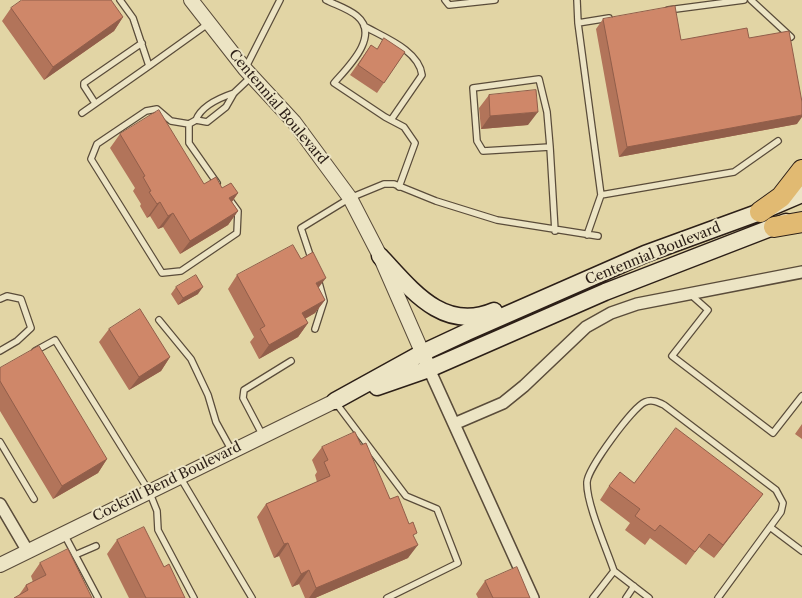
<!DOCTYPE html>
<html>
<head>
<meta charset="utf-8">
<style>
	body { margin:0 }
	canvas { display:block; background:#e2d5a5 }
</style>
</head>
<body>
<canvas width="802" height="598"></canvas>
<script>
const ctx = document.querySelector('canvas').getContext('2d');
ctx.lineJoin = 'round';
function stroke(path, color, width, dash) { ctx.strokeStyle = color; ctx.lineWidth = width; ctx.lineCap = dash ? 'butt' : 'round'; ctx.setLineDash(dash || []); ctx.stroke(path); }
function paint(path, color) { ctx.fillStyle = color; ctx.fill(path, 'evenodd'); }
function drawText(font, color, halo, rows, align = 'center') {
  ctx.font = font + ' "Libre Caslon Text",serif'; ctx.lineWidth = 4; ctx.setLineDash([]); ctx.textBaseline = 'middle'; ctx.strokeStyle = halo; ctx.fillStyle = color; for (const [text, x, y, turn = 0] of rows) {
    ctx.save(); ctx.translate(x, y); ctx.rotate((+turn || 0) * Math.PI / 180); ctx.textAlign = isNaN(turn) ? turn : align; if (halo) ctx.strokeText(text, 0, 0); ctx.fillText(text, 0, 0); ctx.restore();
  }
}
const service = new Path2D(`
	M120 0 133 18 149 66 209 23
	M326 0C336 5 349 9 357 16 381 36 347 68 334 83L385 117 404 127 415 143 399 187
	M445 0 449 5 495 0
	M577 0 578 23
	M751 0 791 37
	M668 10 744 0
	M364 26C383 37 419 50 422 75L391 120
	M245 69 280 0
	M234 93C219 98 201 106 196 120L207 122 226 107 234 93 252 76
	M95 103 84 86V83L142 43
	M82 113 149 66
	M196 120 189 124 171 121 157 109 146 111 97 144 91 159 162 273 181 271 237 233 238 211 230 200
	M189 124V143L217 183
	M550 147 547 112 539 79 473 88 477 141 483 151 550 147 555 231
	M601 195 734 172 778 141
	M587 235 601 195 578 23 609 18
	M312 261 301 228 350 198 384 184H394L436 201 497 220 598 236
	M690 294 708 310 672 356 773 433 802 396
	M0 299 7 296 21 299 31 328 17 341 0 351
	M159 320 191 359 208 395 216 422 232 451
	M315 329 324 301 318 279
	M35 351 55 340 149 491 157 511 158 530 194 598
	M336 403 406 496 437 509 458 563 387 598
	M263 436 243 398 244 390 291 361
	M0 442 34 499
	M180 477 252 598
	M770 527 802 551
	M64 534 98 598
	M75 555 96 546
	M614 571C607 550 586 503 587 482 588 468 633 407 645 402 652 399 658 402 664 405L776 490 783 503 781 512 718 598
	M593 598 614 571 649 598
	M626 598 634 586`);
const minor = new Path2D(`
	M429 369 533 598
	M454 424 503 403 524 386 586 327 611 313 637 304 802 272
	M0 504 27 550`);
const tertiary = new Path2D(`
	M191 0 245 69 294 122 350 198 380 256 426 361
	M0 565 335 401`);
const secondary = new Path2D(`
	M380 256C411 289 443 333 494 311
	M377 387 429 369 605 292 786 222
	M335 401 422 353 467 332 645 254 760 212 802 194`);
const motorway = new Path2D(`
	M760 212 781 197 802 170
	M774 227 802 222`);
stroke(service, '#5a4c3a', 8);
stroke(minor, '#5a4c3a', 14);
stroke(tertiary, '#5a4c3a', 16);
stroke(secondary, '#2c1f17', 19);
stroke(motorway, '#2c1f17', 22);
stroke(service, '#ece4c4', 5.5);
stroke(minor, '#ece4c4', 11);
stroke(tertiary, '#ece4c4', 14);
stroke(secondary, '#ece4c4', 16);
stroke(motorway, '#e1ba72', 20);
paint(new Path2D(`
	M11 8 123 17 114 31 44 80 2 21Z
	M603 19 681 40 749 38 797 124 619 157 596 29Z
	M371 45 376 49 405 52 377 93 350 75Z
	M489 95 528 125 481 129 479 108Z
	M120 134 204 184 222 188 238 193 232 202 238 211 228 225 180 254 163 227 158 229 150 216 147 218 140 206 141 204 133 191 135 188 110 148Z
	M237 275 318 288 325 300 315 313 305 319 308 323 298 337 259 359 250 342 254 337 228 289Z
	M176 287 198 294 178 305 171 294Z
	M109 329 170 357 161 371 129 390 99 342Z
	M0 368 107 459 98 473 53 499 0 411Z
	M802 424V439L795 434Z
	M361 445 390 499 414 537 408 558 315 598H305L299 584 292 587 279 556 274 558 257 517 266 504 317 482 315 475 317 472 312 460 322 447Z
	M634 483 763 494 714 558 699 547 686 565 650 538 645 545 625 530 630 523 600 500 609 486Z
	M117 540 164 567 185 598H129L107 554Z
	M40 563 92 598 19 595 26 585 33 582 31 576Z
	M485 581 530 598H478L476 594Z`), '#b2745a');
paint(new Path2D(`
	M123 17 114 31 44 80 53 67Z
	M538 112 528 125 481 129 490 116Z
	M802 115V117L797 124 619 157 627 147Z
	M238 193 228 207 229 198Z
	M160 202 150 216 147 218 157 204Z
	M238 211 228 225 180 254 190 241Z
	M173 213 163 227 158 229 168 216Z
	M326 278 316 291V283Z
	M203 287 198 294 178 305 183 298Z
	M325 300 315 313 292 326 302 313Z
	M308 323 298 337 259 359 269 345Z
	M170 357 161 371 129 390 139 377Z
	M107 459 98 473 53 499 62 486Z
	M763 494 753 507 714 558 723 545Z
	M288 543 279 556 274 558 284 544Z
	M418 545 408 558 315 598H309L316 588Z
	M309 570 299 584 292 587 301 574Z`), '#915e4a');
const building = new Path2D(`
	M22 0H111L123 17 53 67 11 8Z
	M675 6 681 40 747 28 749 38 789 31 802 102V115L627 147 603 19Z
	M384 38 405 52 384 83 358 65 371 45 377 49Z
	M536 90 538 112 490 116 489 95Z
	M159 110 204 184 216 177 222 188 231 183 238 193 229 198 238 211 190 241 173 213 168 216 160 202 157 204 149 192 151 191 143 177 145 176 120 134Z
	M293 245 301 259 313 252 326 278 316 283 325 300 302 313 308 323 269 345 260 329 265 326 237 275Z
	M196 275 203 287 183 298 176 287Z
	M140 309 170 357 139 377 109 329Z
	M39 346 107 459 62 486 0 381V368Z
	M676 428 763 494 723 545 709 534 695 552 660 525 655 531 635 516 640 509 609 486 620 472 634 483Z
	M355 432 361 445 366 443 390 499 398 496 409 524 413 522 417 533 413 535 418 545 316 588 309 570 301 574 288 543 284 544 266 504 330 476 324 462 328 460 322 447Z
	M144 527 164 567 169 564 185 598H146L117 540Z
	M68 549 92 598H14L28 590 26 585 46 575 40 563Z
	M517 567 530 598H493L485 581Z`);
paint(building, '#cf8769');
stroke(building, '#915e4a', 1);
drawText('14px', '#2c1f17', '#ece4c4', [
	["Centennial Boulevard",278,107,50],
	["Centennial Boulevard",653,254,-22],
	["Cockrill Bend Boulevard",167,482,-26]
]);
</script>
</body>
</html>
